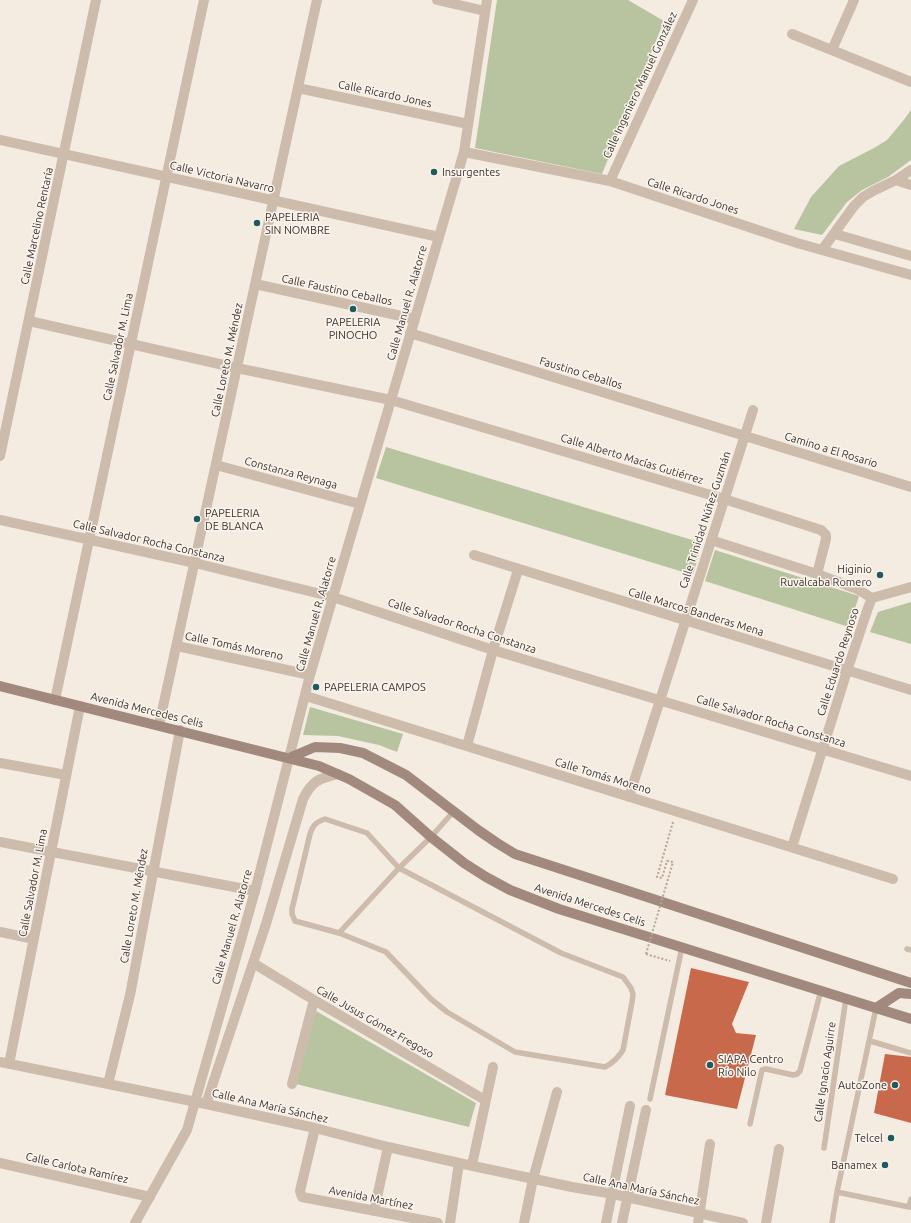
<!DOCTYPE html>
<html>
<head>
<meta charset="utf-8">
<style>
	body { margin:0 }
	canvas { display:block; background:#f4ebe1 }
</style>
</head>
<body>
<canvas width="911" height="1223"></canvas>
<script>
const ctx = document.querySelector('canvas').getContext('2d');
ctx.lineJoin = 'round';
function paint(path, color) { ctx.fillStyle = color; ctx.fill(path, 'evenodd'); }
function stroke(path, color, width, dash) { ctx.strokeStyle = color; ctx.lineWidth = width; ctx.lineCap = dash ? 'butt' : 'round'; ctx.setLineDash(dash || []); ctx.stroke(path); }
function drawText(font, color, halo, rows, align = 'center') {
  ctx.font = font + ' Ubuntu,sans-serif'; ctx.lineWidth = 3; ctx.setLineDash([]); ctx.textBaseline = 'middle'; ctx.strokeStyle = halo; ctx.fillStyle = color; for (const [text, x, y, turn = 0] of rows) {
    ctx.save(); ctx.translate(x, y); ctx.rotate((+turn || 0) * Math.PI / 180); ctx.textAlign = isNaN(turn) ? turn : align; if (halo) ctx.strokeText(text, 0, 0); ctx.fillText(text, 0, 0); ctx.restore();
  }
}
paint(new Path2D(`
	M497 0H628L664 21 602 174 475 148Z
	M911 110V160L888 177 862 190 847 202 822 235 794 229 811 197 839 166 874 148 887 140 903 121Z
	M386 447 702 543 693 575 376 478Z
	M715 550 859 596 849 627 705 581Z
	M911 602V644L870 632 878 612Z
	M310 707 403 734 397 752 379 745 338 736 303 735Z
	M316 1011 476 1103 469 1127 296 1084Z`), '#b8c4a0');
paint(new Path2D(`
	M691 968 749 982 732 1024 736 1033 756 1035 737 1109 665 1095Z
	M885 1054 911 1057V1123L874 1113Z`), '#c8694b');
stroke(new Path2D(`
	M673 822 657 877 662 878 667 861 673 862
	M646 954 670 961`), '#b9a596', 2, [2, 2]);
stroke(new Path2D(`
	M325 819 367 833 399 868 561 953 623 977 631 988 633 994 632 1002 623 1050C618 1058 613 1063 605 1067L515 1052 447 1012 431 999 386 952 339 933 295 921 292 914V909L310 834C313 825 316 822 325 819Z
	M339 933 399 868 431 837 454 811
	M907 949 911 950
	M876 1008 837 1192 909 1207
	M870 1041 911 1053
	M650 1099 682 947
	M750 1124 762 1070 766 1069 793 1075 797 1074 800 1071 821 990
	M824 1148 846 998
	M911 1199 909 1207H911
	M832 1223 837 1192`), '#cdbbac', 5.5);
stroke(new Path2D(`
	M437 0 485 11
	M792 34 911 82
	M832 50 854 0
	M298 88 468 124
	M0 140 439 237
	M464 152 610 181 797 243 911 275
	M896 180 911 185
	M610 181 693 0
	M835 234 911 256
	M822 250 854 206 863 197 873 191 896 180 911 170
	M255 284 415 319
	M29 321 237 368 391 400 724 499 821 530 826 535V539L817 574
	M410 333 911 487
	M0 456 96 0
	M216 465 360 504
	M0 520 195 563 333 597 493 650 911 776
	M711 540 817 574 857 589 872 598
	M474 555 911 690
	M872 598 911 587
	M177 646 310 675
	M306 696 893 879
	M55 700 204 0
	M159 725 317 0
	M467 746 493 650 518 570
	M289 758 310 675 464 152 487 0
	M0 763 66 775
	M629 797 753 410
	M0 842 255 891
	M792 847 847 671 868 608 872 598
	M0 932 34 939
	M253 963 314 1000 485 1100
	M0 1062 206 1104 315 1128 388 1147 459 1163 572 1187 613 1194 743 1223
	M9 1064 80 706
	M108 1084 130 995 180 730
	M292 1084 314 1000
	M206 1104 266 924 303 799C312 781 319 778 338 774
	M315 1128 300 1191 302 1197 438 1223
	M0 1163 150 1197
	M472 1165 493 1067
	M374 1211 388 1147
	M450 1223 459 1163
	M524 1223 533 1179 557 1092
	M606 1223 630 1106
	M622 1223 646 1110
	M698 1223 710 1144
	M766 1223 779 1149`), '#cdbbac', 10);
stroke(new Path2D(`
	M135 1223 187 1130 255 891 289 758`), '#cdbbac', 10);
stroke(new Path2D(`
	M0 686 319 766 349 779 395 805 431 837 464 863 486 877 510 890 559 909 911 1019
	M289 758 315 747 340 748 363 753 406 775 478 830 497 843 515 854 911 983
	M876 1008 899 993 911 994`), '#a18a7d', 10);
stroke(new Path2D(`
	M646 954 673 862`), '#b9a596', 2, [2, 2]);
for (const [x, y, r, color] of [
	[434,172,4,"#1f5a5e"],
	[257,223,4,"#1f5a5e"],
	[353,309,4,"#1f5a5e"],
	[197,519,4,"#1f5a5e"],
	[880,575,4,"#1f5a5e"],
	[316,687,4,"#1f5a5e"],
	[710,1065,4,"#1f5a5e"],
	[895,1085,4,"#1f5a5e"],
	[891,1138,4,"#1f5a5e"],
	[885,1165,4,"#1f5a5e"]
]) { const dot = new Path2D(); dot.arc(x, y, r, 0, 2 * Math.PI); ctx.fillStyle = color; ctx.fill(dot); stroke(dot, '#fbf5ee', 1.5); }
drawText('11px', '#3b302b', '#fbf5ee', [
	["Calle Ingeniero Manuel González",640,85,-65],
	["Calle Ricardo Jones",385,94,12],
	["Calle Victoria Navarro",222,177,13],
	["Calle Ricardo Jones",693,196,18],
	["Calle Marcelino Rentaría",37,226,-78],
	["Calle Faustino Ceballos",337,290,12],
	["Calle Manuel R. Alatorre",407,303,-74],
	["Calle Salvador M. Lima",118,347,-78],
	["Calle Loreto M. Méndez",227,360,-78],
	["Faustino Ceballos",581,373,17],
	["Camino a El Rosario",831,450,17],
	["Calle Alberto Macías Gutiérrez",632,459,17],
	["Constanza Reynaga",291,473,15],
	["Calle Trinidad Núñez Guzmán",705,520,-72],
	["Calle Salvador Rocha Constanza",149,541,13],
	["Calle Marcos Banderas Mena",696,612,17],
	["Calle Manuel R. Alatorre",316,614,-74],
	["Calle Salvador Rocha Constanza",462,626,18],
	["Calle Tomás Moreno",234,646,12],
	["Calle Eduardo Reynoso",838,662,-72],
	["Avenida Mercedes Celis",147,710,14],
	["Calle Salvador Rocha Constanza",771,721,17],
	["Calle Tomás Moreno",603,776,17],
	["Calle Salvador M. Lima",33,883,-79],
	["Avenida Mercedes Celis",590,905,18],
	["Calle Loreto M. Méndez",134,906,-80],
	["Calle Manuel R. Alatorre",232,927,-74],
	["Calle Jusus Gómez Fregoso",375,1022,30],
	["Calle Ignacio Aguirre",825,1072,-82],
	["Calle Ana María Sánchez",270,1106,13],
	["Calle Carlota Ramírez",77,1168,13],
	["Calle Ana María Sánchez",641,1189,12],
	["Avenida Martínez",371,1198,11]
]);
drawText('11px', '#3b302b', '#fbf5ee', [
	["Insurgentes",442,172],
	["PAPELERIA",265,217],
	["SIN NOMBRE",265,230],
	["PAPELERIA",353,322,"center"],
	["PINOCHO",353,335,"center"],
	["PAPELERIA",205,513],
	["DE BLANCA",205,526],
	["Higinio",872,569,"right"],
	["Ruvalcaba Romero",872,582,"right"],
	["PAPELERIA CAMPOS",324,687],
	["SIAPA Centro",718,1059],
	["Río Nilo",718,1072],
	["AutoZone",887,1085,"right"],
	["Telcel",883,1138,"right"],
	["Banamex",877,1165,"right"]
], 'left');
</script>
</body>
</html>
